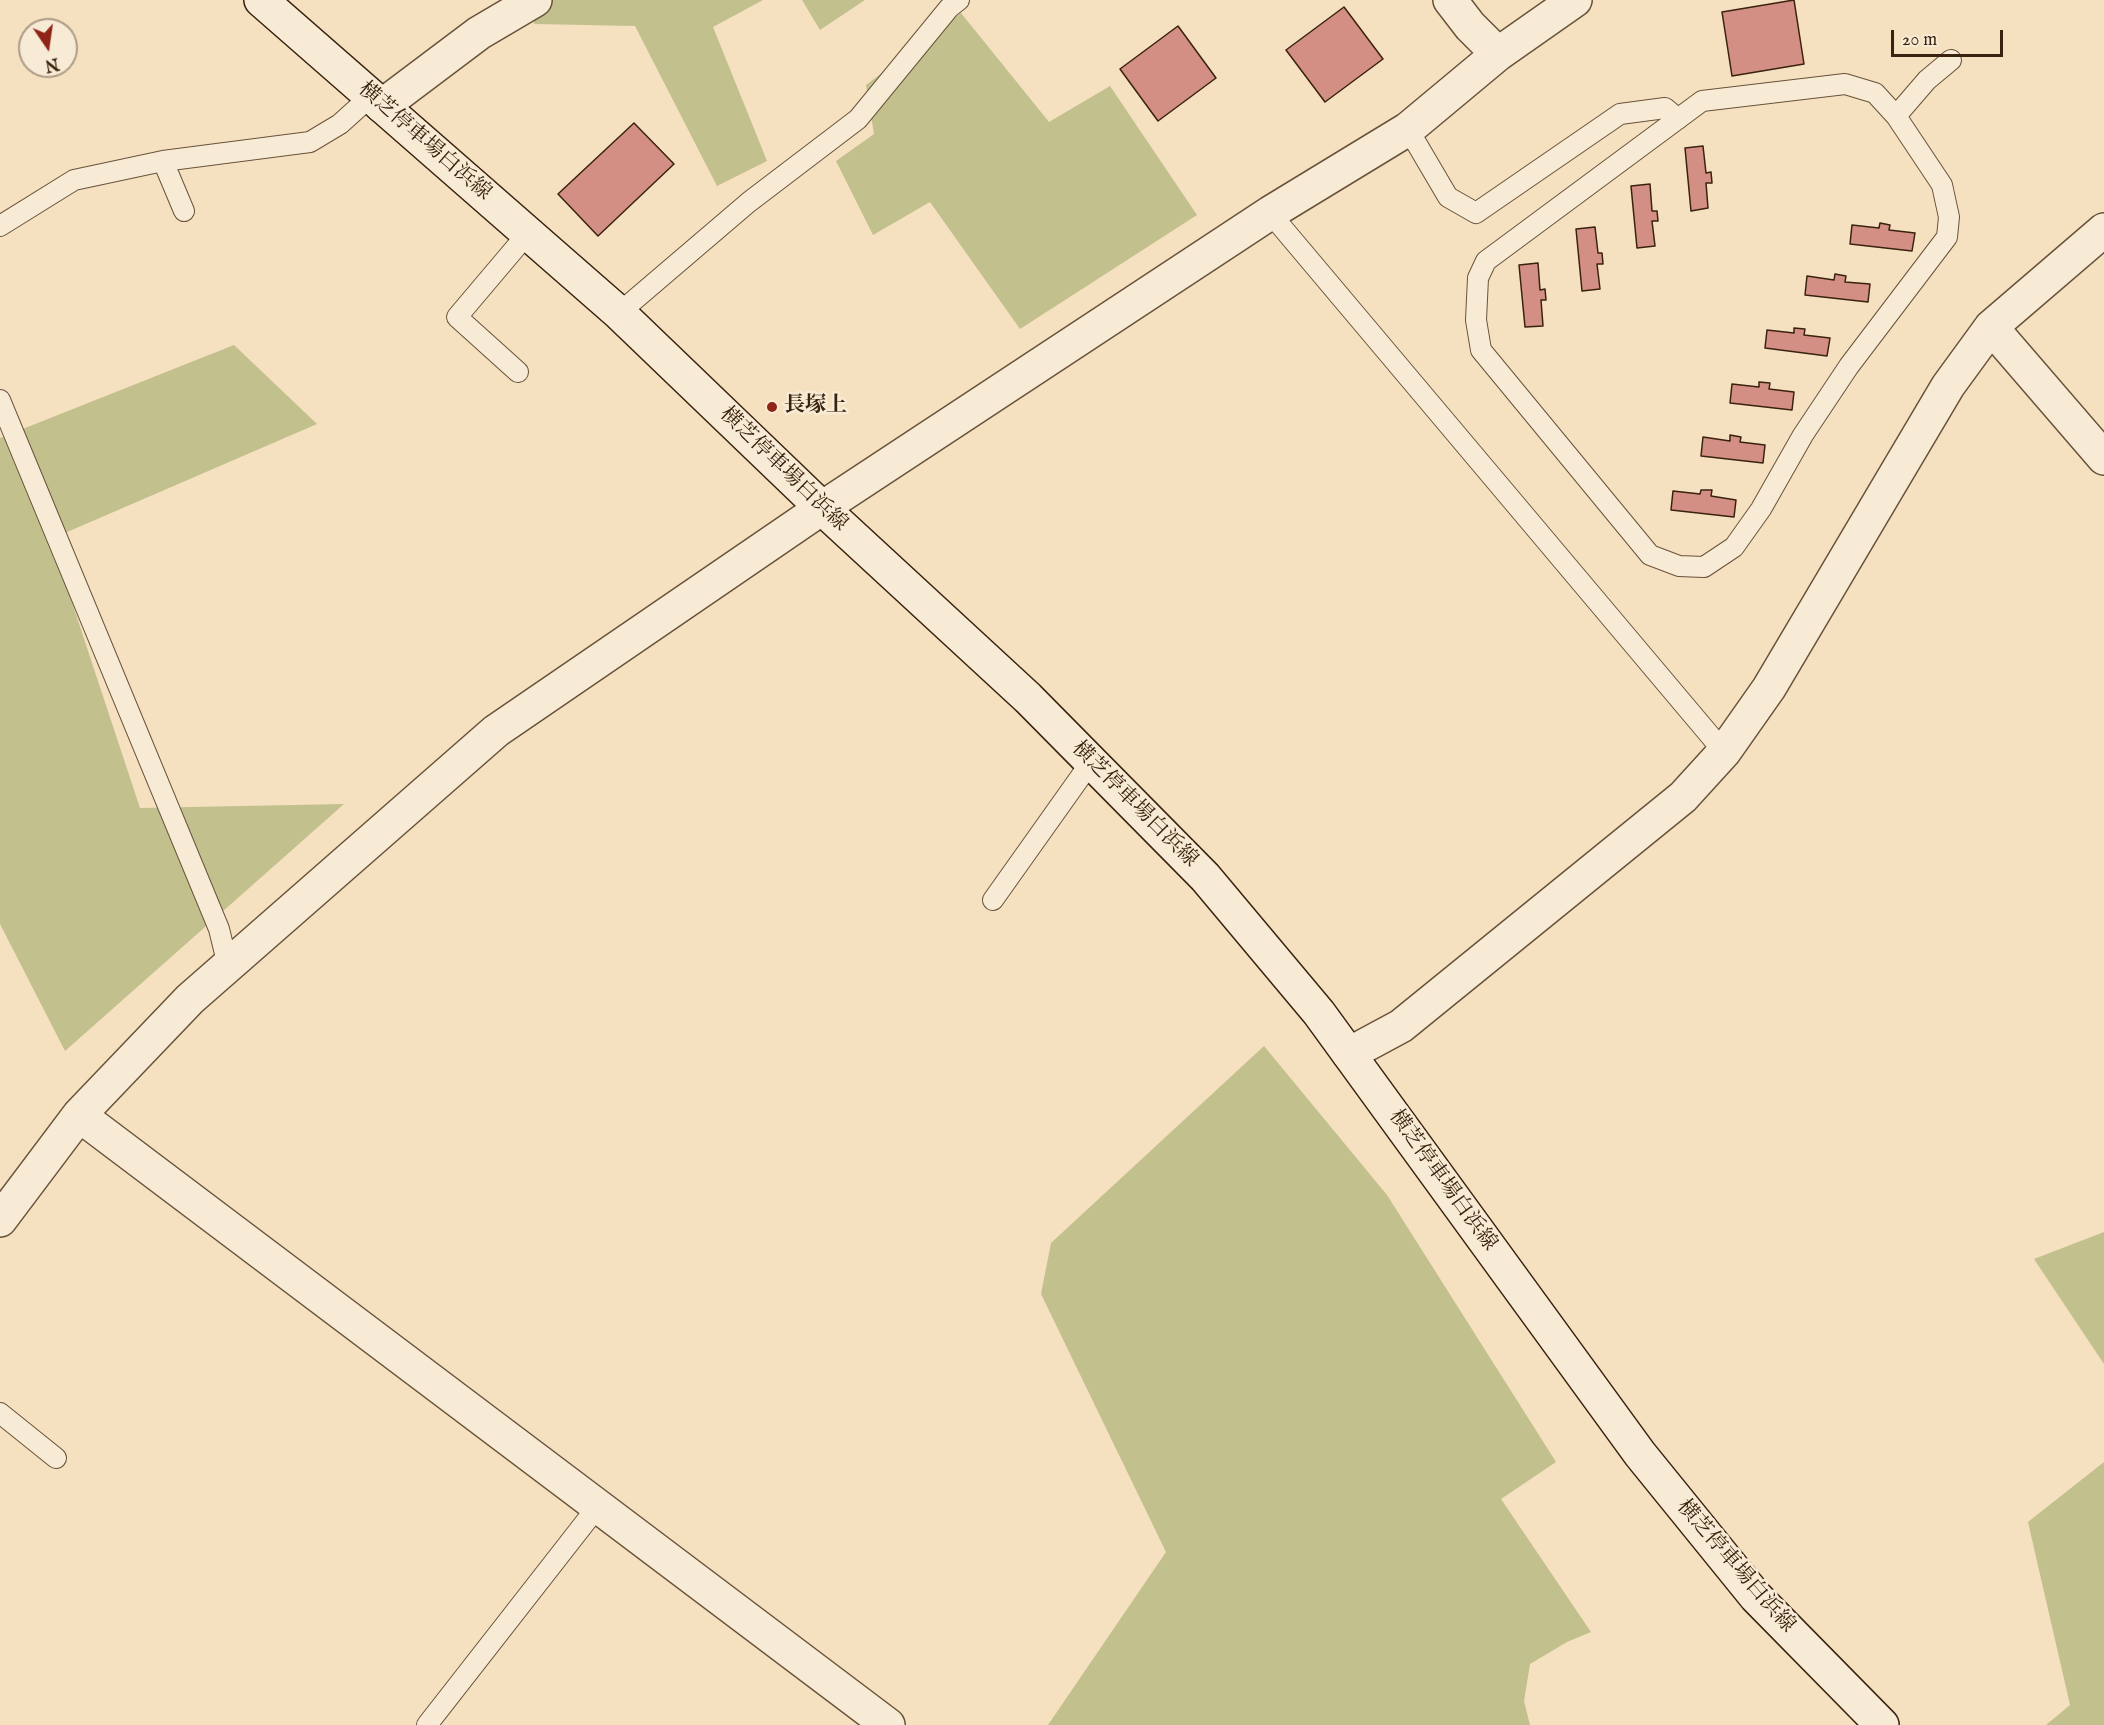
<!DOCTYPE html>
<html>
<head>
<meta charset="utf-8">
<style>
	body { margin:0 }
	#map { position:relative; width:2104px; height:1725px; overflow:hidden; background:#f5e0bf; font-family:"IM FELL English",serif }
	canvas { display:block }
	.north { position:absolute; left:18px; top:18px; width:60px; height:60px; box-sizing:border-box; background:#f8ebd5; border:2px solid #ac9b86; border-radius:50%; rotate:167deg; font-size:16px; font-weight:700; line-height:24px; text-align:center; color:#39220f }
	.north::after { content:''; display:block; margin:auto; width:21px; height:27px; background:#8f2418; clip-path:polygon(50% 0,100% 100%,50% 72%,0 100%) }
	.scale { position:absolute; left:1891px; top:30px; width:112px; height:27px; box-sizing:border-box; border:3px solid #39220f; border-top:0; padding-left:8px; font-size:18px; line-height:21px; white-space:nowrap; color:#39220f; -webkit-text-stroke:4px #f8ebd5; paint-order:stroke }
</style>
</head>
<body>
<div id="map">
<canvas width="2104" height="1725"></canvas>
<div class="north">N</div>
<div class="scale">20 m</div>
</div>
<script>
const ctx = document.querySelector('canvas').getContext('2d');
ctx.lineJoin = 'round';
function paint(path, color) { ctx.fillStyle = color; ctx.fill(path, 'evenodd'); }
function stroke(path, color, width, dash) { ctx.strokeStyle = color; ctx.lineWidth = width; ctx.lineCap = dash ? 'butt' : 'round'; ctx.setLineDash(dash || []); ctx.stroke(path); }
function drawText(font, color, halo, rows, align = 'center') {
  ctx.font = font + ' "IM FELL English","Noto Serif JP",serif'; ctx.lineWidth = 5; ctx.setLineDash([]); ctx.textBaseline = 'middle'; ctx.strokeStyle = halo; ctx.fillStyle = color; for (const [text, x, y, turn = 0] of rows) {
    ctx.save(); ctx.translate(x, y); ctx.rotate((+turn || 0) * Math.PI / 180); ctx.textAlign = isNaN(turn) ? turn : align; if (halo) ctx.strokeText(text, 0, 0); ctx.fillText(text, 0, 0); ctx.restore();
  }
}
paint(new Path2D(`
	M512 0H763L713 27 767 161 717 186 635 26 535 24Z
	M802 0H865L820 30Z
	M961 13 1049 122 1110 86 1197 215 1020 329 930 202 873 235 836 161 874 134 866 85Z
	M234 345 317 424 51 539 140 808 344 804 65 1051 0 924V438Z
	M1264 1046 1387 1195 1556 1462 1501 1499 1591 1632 1567 1642 1530 1664 1524 1701 1530 1725H1048L1166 1552 1041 1294 1051 1243Z
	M2104 1232V1364L2034 1259Z
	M2104 1462V1725H2046L2070 1705 2028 1522Z`), '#c2c08d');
const building = new Path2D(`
	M1794 0 1804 64 1732 76 1722 12Z
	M1344 7 1383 59 1325 102 1286 50Z
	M1178 26 1216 78 1158 121 1120 69Z
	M634 123 674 164 598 236 558 194Z
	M1703 146 1706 173 1711 172 1712 183H1706L1708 208 1691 211 1685 148Z
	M1650 184 1652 211H1657L1658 221H1652L1655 246 1637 248 1631 186Z
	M1880 223 1890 225 1889 230 1915 233 1912 251 1850 244 1852 225 1879 228Z
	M1595 227 1598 253H1602L1603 264H1597L1600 289 1582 291 1576 229Z
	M1538 263 1540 290 1545 289 1546 300H1541L1543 326 1525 327 1519 265Z
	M1835 274 1846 276 1845 282 1870 284 1868 302 1805 295 1807 276 1834 280Z
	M1794 328 1805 329 1804 335 1830 338 1827 356 1765 348 1767 330 1794 333Z
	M1759 382 1770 383 1769 389 1794 392 1792 410 1730 403 1732 384 1759 387Z
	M1730 435 1741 437 1740 442 1765 445 1763 463 1701 456 1703 437 1730 441Z
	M1701 490H1712L1711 496 1736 500 1734 517 1671 510 1673 491 1700 494Z`);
paint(building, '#d48f84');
stroke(building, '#39220f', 1.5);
const lane = new Path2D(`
	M1845 84 1875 93 1896 116 1942 185 1949 217 1947 237 1849 366 1803 435 1761 509 1734 547 1704 567 1679 566 1650 555 1481 350 1476 320 1478 278 1486 261 1702 101Z
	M1896 116 1927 80 1951 60
	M1408 129 1448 197 1476 213 1620 114 1665 108 1678 119
	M163 161 184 211
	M1270 213 1724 752
	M0 226 74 180 163 161 310 142 340 124 371 96
	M619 313 749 202 858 119 949 8 959 0
	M518 372 457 317 528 233
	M0 400 219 929 228 966
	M993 900 1091 762
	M0 1413 56 1458
	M427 1725 598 1506`);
const street = new Path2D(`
	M1450 0 1470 26 1498 54
	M382 106 479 33 535 0
	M1991 327 2104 458
	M1349 1054 1401 1026 1683 797 1724 752 1769 688 1948 386 1991 327 2104 230
	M79 1115 888 1725
	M0 1220 79 1115 190 999 496 731 822 508 1270 213 1408 129 1498 54 1575 0`);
const secondary = new Path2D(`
	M261 0 619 313 822 508 1028 698 1205 877 1319 1013 1640 1454 1756 1597 1882 1725`);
stroke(lane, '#68523b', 22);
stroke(street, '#68523b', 36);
stroke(secondary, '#39220f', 36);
stroke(lane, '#f8ebd5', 20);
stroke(street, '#f8ebd5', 33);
stroke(secondary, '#f8ebd5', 33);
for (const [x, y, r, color] of [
	[772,407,6,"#8f2418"]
]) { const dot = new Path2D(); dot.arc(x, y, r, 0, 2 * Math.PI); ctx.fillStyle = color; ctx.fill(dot); stroke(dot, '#f8ebd5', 2); }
drawText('21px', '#39220f', '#f8ebd5', [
	["横芝停車場白浜線",424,142,41],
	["横芝停車場白浜線",783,470,44],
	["横芝停車場白浜線",1134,805,45],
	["横芝停車場白浜線",1442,1181,54],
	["横芝停車場白浜線",1735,1567,49]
]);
drawText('bold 21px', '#39220f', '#f8ebd5', [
	["長塚上",784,407]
], 'left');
</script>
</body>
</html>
